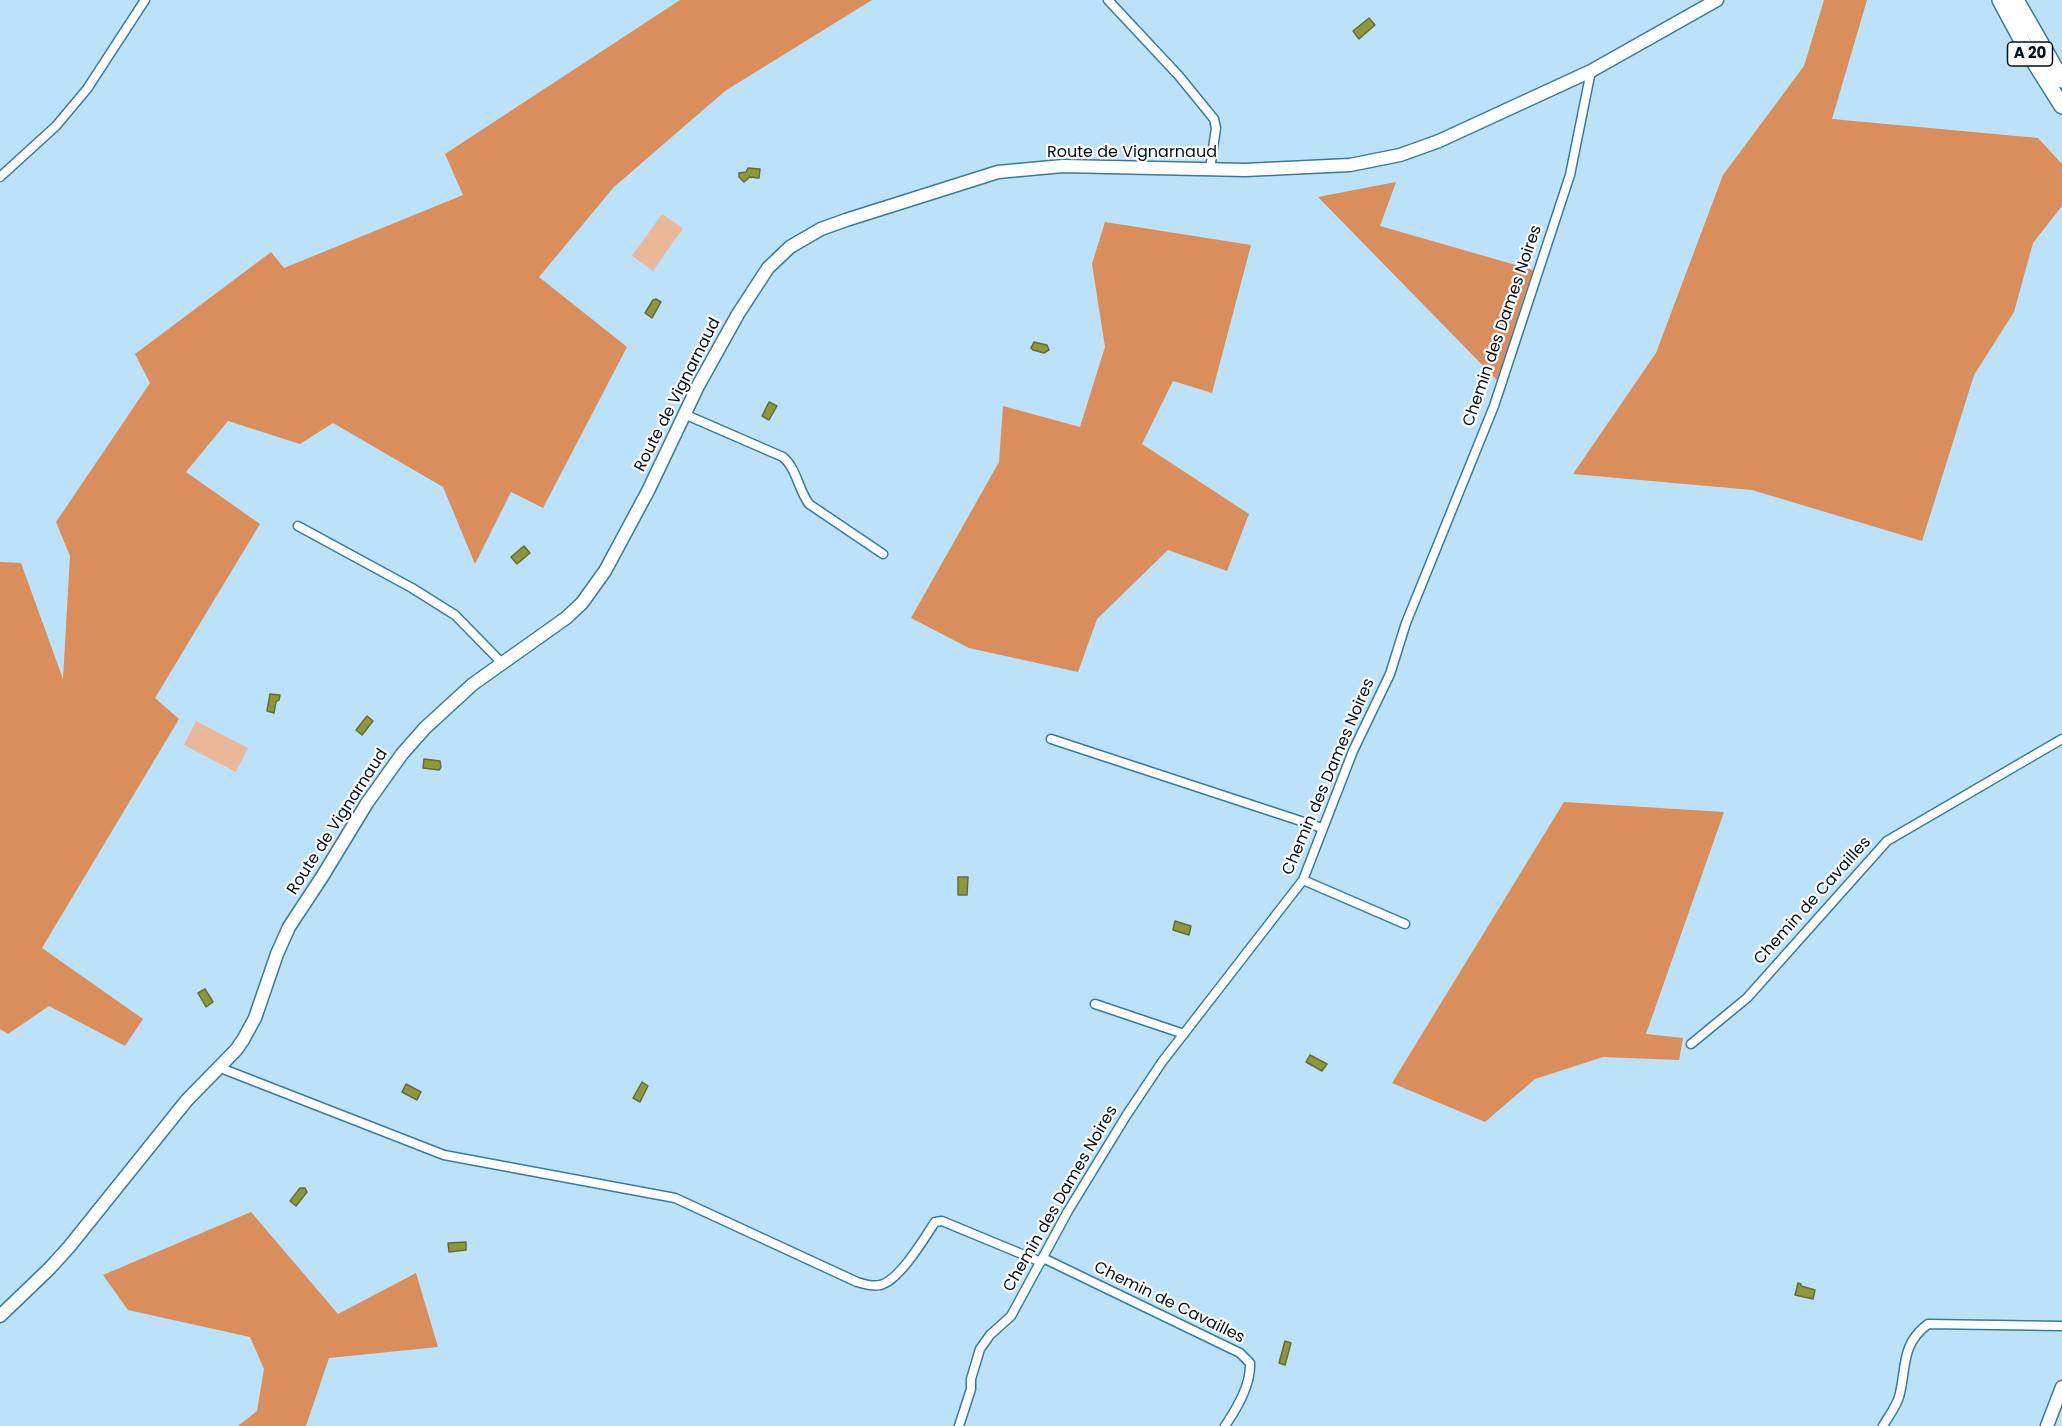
<!DOCTYPE html>
<html>
<head>
<meta charset="utf-8">
<style>
	body { margin:0 }
	canvas { display:block; background:#bbe2f8 }
</style>
</head>
<body>
<canvas width="2062" height="1426"></canvas>
<script>
const ctx = document.querySelector('canvas').getContext('2d');
ctx.lineJoin = 'round';
function paint(path, color) { ctx.fillStyle = color; ctx.fill(path, 'evenodd'); }
function stroke(path, color, width, dash) { ctx.strokeStyle = color; ctx.lineWidth = width; ctx.lineCap = dash ? 'butt' : 'round'; ctx.setLineDash(dash || []); ctx.stroke(path); }
function drawText(font, color, halo, rows, align = 'center') {
  ctx.font = font + ' Poppins,sans-serif'; ctx.lineWidth = 4.5; ctx.setLineDash([]); ctx.textBaseline = 'middle'; ctx.strokeStyle = halo; ctx.fillStyle = color; for (const [text, x, y, turn = 0] of rows) {
    ctx.save(); ctx.translate(x, y); ctx.rotate((+turn || 0) * Math.PI / 180); ctx.textAlign = isNaN(turn) ? turn : align; if (halo) ctx.strokeText(text, 0, 0); ctx.fillText(text, 0, 0); ctx.restore();
  }
}
paint(new Path2D(`
	M662 214 683 228 653 271 632 256Z
	M196 721 248 748 236 772 184 745Z`), '#eab798');
paint(new Path2D(`
	M680 0H872L725 91 614 187 539 277 627 347 543 508 511 492 475 564 443 487 333 423 300 444 228 421 186 472 260 524 155 698 179 719 42 948 143 1019 125 1046 49 1006 8 1034 0 1029V562L21 563 63 679 70 556 56 522 150 383 135 354 271 252 284 268 463 195 445 154Z
	M1824 0H1867L1832 119 2038 138 2062 164V206L2033 243 2014 312 1974 375 1922 541 1752 490 1573 474 1656 353 1723 175 1804 66Z
	M1396 182 1380 226 1533 270 1497 380 1318 197Z
	M1105 222 1251 245 1212 393 1173 381 1142 444 1249 514 1227 571 1168 550 1097 619 1078 672 969 648 911 618 999 462 1003 406 1080 427 1105 347 1092 264Z
	M1564 802 1724 812 1646 1034 1683 1038 1679 1060 1603 1057 1535 1079 1485 1122 1392 1083Z
	M251 1212 338 1314 416 1273 438 1347 329 1358 306 1426H238L257 1411 264 1369 250 1337 128 1310 103 1275Z`), '#da8e5c');
const water = new Path2D(`
	M1369 18 1375 25 1359 39 1353 31Z
	M748 168 760 169 759 178 750 177 744 182 739 177V173L746 172Z
	M656 299 661 302 652 318 645 313 653 300Z
	M1034 342 1047 345 1049 350 1044 353 1033 350 1031 348Z
	M769 402 777 406 769 420 762 416Z
	M524 546 530 553 517 564 511 557Z
	M270 694 280 695 279 700 276 702 274 713 267 711Z
	M367 716 373 721 362 735 356 730Z
	M424 759 440 761 441 767 439 770 423 768Z
	M958 877H968L967 895H958Z
	M1175 921 1191 926 1189 935 1173 930Z
	M205 989 213 1002 206 1007 198 993Z
	M1310 1055 1327 1064 1322 1071 1306 1062Z
	M642 1082 648 1086 640 1102 633 1098Z
	M406 1084 421 1092 417 1100 402 1092Z
	M300 1188H305L307 1192 296 1206 290 1201Z
	M466 1242V1250L449 1252 448 1243Z
	M1798 1283 1801 1284V1286L1815 1290 1813 1299 1795 1295Z
	M1285 1341 1291 1343 1285 1365 1279 1363Z`);
paint(water, '#90963c');
stroke(water, '#656e32', 1.5);
const street = new Path2D(`
	M1108 0 1179 76 1214 119 1216 128 1210 169
	M0 177 56 126 87 89 145 0
	M684 414 783 457C797 469 798 489 809 504L883 554
	M298 526 412 588 455 615 502 663
	M1051 739 1322 828
	M1303 880 1405 924
	M1095 1004 1184 1034
	M1691 1044 1747 998 1887 841 2062 739
	M218 1067 444 1155 675 1198 857 1282C864 1284 872 1287 880 1285 899 1281 924 1239 935 1222L942 1221 1041 1262
	M1043 1258 1240 1353 1250 1363C1251 1385 1237 1408 1225 1426
	M959 1426 971 1389V1379L980 1349 990 1335 1011 1316 1068 1211 1126 1116 1162 1062 1303 880 1353 751 1390 674 1406 623 1494 406 1570 175 1591 71
	M1883 1426C1888 1417 1896 1407 1899 1397 1907 1368 1900 1345 1928 1324L2062 1326`);
const secondary = new Path2D(`
	M0 1316 50 1268 69 1247 187 1100 236 1050 243 1040 255 1018 277 954 289 927 322 877 367 803 402 754 425 728 473 684 566 618 582 603 605 571 648 491 698 386 738 314 768 268 790 247 821 229 846 220 998 172 1063 166 1245 170 1350 165 1400 155 1439 141 1591 71 1717 0
	M2047 1426 2062 1387`);
const highway = new Path2D(`
	M2000 0 2028 52 2062 106
	M2016 0 2062 80`);
stroke(street, '#397b9c', 11);
stroke(secondary, '#397b9c', 15);
stroke(highway, '#397b9c', 18);
stroke(street, '#fff', 8);
stroke(secondary, '#fff', 12);
stroke(highway, '#fff', 15);
for (const [x, y, w] of [
	[2030,54,45]
]) { const box = new Path2D(); box.roundRect(x - w / 2, y - 12, w, 24, 4.5); ctx.fillStyle = '#fcfcfc'; ctx.fill(box); stroke(box, '#000f1c', 1.5); }
drawText('bold 15px', '#000f1c', null, [
	["A 20",2030,54]
]);
drawText('16px', '#000f1c', '#fcfcfc', [
	["Route de Vignarnaud",1132,153],
	["Chemin des Dames Noires",1503,326,-71],
	["Route de Vignarnaud",678,395,-63],
	["Chemin des Dames Noires",1329,777,-67],
	["Route de Vignarnaud",338,822,-57],
	["Chemin de Cavailles",1813,901,-48],
	["Chemin des Dames Noires",1061,1199,-60],
	["Chemin de Cavailles",1169,1303,26]
]);
</script>
</body>
</html>
